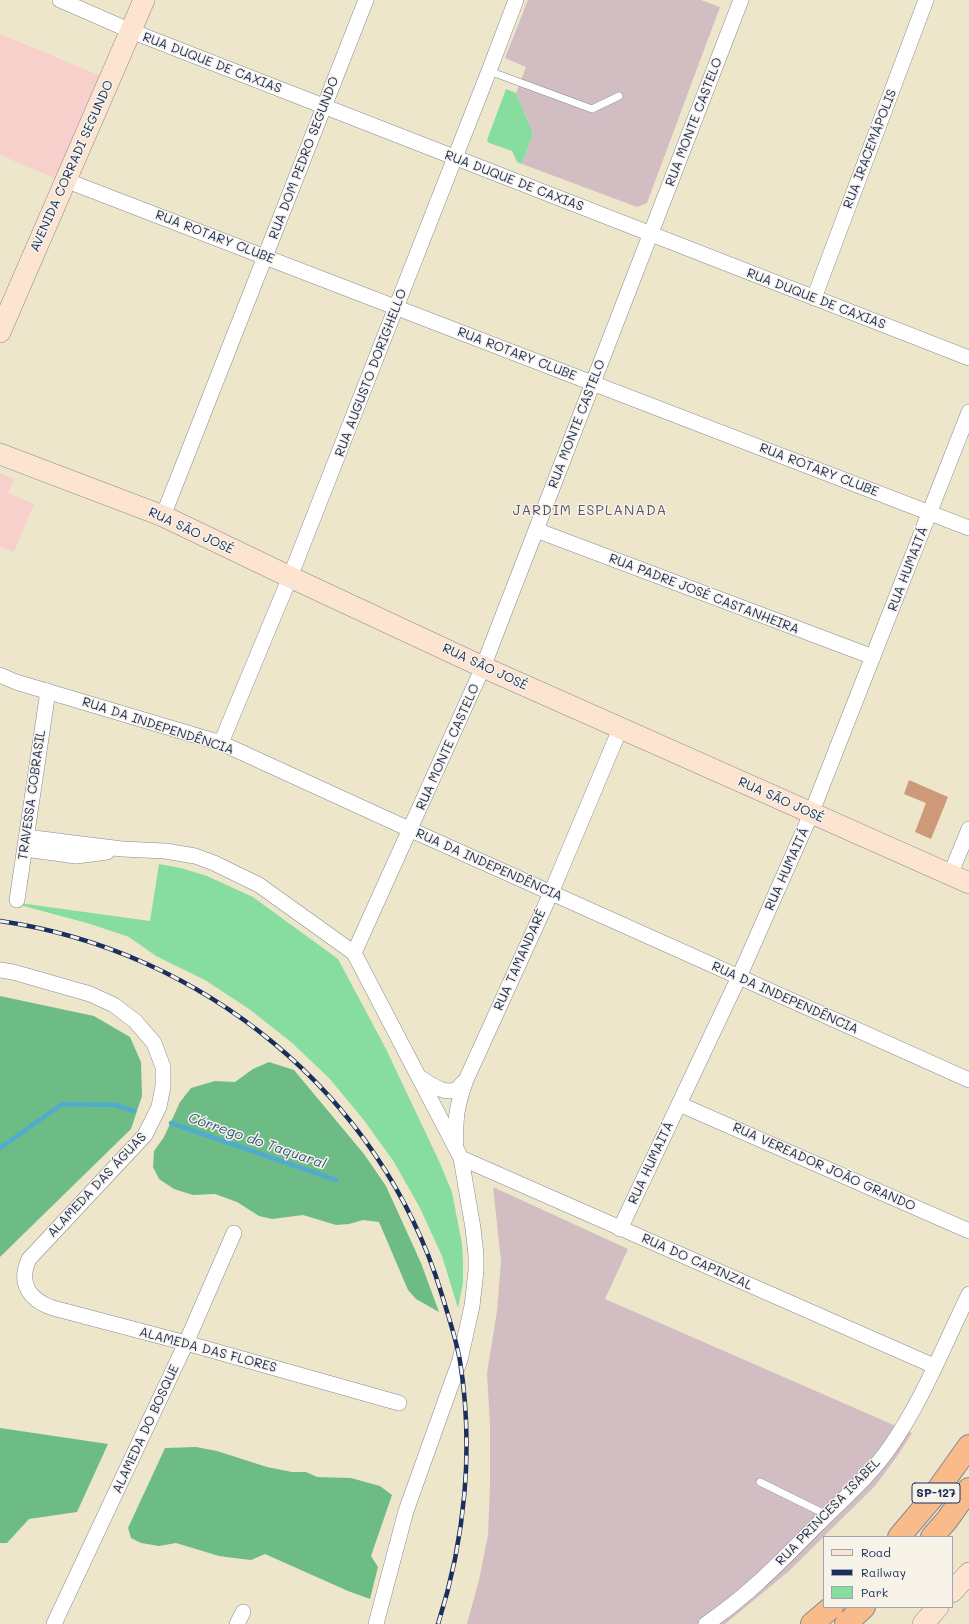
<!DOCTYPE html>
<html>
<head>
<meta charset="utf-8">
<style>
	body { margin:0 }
	#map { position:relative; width:969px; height:1624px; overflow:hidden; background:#eee6cb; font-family:Mali,sans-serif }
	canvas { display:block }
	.legend { position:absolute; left:823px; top:1536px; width:130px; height:72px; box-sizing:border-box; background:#f7f3e8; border:1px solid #9fa5b1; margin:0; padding:5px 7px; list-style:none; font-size:12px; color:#1b2f5e }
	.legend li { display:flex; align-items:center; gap:8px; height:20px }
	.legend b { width:20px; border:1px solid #9fa5b1 }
</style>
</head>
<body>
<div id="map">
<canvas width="969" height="1624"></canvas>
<ul class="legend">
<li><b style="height:5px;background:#fde4d1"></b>Road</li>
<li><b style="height:5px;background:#1b2f5e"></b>Railway</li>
<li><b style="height:11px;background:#87dda0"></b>Park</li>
</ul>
</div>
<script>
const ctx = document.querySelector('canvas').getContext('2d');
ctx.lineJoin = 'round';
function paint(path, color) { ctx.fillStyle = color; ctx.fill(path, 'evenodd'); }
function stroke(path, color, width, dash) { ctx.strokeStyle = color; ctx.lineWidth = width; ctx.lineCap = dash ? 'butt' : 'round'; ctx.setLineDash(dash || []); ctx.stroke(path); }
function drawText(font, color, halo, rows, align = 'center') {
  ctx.font = font + ' Mali,sans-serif'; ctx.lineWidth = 3; ctx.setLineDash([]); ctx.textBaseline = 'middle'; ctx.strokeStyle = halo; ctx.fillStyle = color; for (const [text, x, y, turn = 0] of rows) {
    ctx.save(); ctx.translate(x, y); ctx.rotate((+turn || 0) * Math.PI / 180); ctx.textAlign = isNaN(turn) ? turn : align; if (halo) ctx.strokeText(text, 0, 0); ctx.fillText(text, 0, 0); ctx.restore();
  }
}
paint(new Path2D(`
	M0 34 101 76 57 179 0 155Z
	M0 473 14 479 8 493 34 504 14 552 0 547Z`), '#f7d0cb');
paint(new Path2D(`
	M528 0H701L720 7 647 203 637 207 522 164 533 133 516 93 526 67 505 58Z
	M493 1187 628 1249 605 1299 912 1433 898 1455 875 1486 789 1571 725 1624H467L479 1580 488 1535 490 1485V1426L487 1373 497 1311 501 1261Z`), '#d2bec2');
paint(new Path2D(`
	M506 89 516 93 533 133 522 164 517 162 512 151 489 143 487 140Z
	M159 864 181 868 207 876 253 897 338 959 386 1049 439 1161 452 1192 462 1244 463 1263V1283L458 1308 442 1256 420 1208 394 1162 363 1119 329 1078 291 1042 249 1009 205 980 156 956 129 937 87 923 5 901 150 921Z`), '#87dda0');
paint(new Path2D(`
	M0 996 94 1016 130 1037 141 1062 142 1096 131 1129 0 1257Z
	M269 1062 294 1070 364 1154 386 1186 421 1263 439 1312 416 1299 408 1290 379 1222 363 1220 349 1224 336 1225 303 1215 272 1219 259 1216 237 1202 215 1194 193 1195 174 1189 159 1179 153 1167 154 1151 164 1137 180 1102 191 1088 215 1081 235 1082 253 1069Z
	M0 1428 108 1444 77 1512 29 1519 7 1543H0Z
	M196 1447 217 1451 267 1467 292 1472H306L317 1477 351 1478 380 1486 392 1495 371 1556 378 1567 370 1599 348 1591 265 1554 251 1560 234 1558 219 1556 176 1543 159 1546 141 1543 131 1538 128 1528 165 1448Z`), '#6dbc86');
stroke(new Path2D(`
	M171 1123 336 1180
	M0 1148 62 1104 115 1105 134 1111`), '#50abce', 4.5);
paint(new Path2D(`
	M909 780 948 797 931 839 915 832 926 803 904 794Z`), '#cd9979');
const lane = new Path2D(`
	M489 71 592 109 619 96
	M760 1482 827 1515`);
const street = new Path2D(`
	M60 0 131 31 969 358
	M65 180 969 528
	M814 298 926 0
	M163 516 366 0
	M536 530 873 657
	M0 675 16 682 221 743 411 830 969 1080
	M221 743 290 577 489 71 516 0
	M26 837 122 849 165 851 195 856 214 863 259 885 354 953 461 1158 473 1228 476 1255V1271L472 1306 460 1360 406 1511 376 1624
	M25 849 76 856 107 852
	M950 875 969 829
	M17 900 48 691
	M354 953 483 667 741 0
	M0 970 13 972 90 994 114 1005 135 1021 154 1043 163 1067V1086L159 1107 145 1135 29 1259C18 1283 29 1300 53 1308L186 1343 399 1403
	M419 1077C429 1083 445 1096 457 1089 460 1087 463 1082 466 1080
	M679 1104 969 1231
	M456 1144C455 1117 457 1105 466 1080L551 893 620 729
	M461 1158 934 1366
	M620 1229 739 977 811 814 969 412
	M54 1624 186 1343 234 1233
	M237 1624 243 1612
	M706 1624C748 1596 782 1560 818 1524 843 1499 870 1476 890 1447 923 1400 944 1345 969 1294`);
const secondary = new Path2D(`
	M0 332 144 0
	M0 454 163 516 290 577 483 667 969 883
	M952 1592 969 1573
	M923 1624 938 1607`);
const highway = new Path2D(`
	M899 1537 932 1498 969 1446
	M932 1537 947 1520 969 1489
	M812 1624 832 1607
	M846 1624 864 1607`);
stroke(lane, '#848a94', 8);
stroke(street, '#848a94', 16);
stroke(secondary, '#848a94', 22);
stroke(highway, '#848a94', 24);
stroke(lane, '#fff', 7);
stroke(street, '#fff', 15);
stroke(secondary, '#fde4d1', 21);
stroke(highway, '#fabb8b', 22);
const rail = new Path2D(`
	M0 921C204 951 380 1094 441 1292 448 1315 456 1338 460 1361 474 1449 465 1540 438 1624`);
stroke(rail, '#1b2f5e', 4.5);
stroke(rail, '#f7f3e8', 3, [9]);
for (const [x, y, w] of [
	[936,1493,48]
]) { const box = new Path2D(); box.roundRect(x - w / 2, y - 10, w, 20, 3); ctx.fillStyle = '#f7f3e8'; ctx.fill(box); stroke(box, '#1b2f5e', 1); }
drawText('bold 12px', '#1b2f5e', null, [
	["SP-127",936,1493]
]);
drawText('13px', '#1b2f5e', '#f7f3e8', [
	["RUA DUQUE DE CAXIAS",212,63,21],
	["RUA MONTE CASTELO",694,122,-69],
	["RUA IRACEMÁPOLIS",870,149,-69],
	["RUA DOM PEDRO SEGUNDO",304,158,-69],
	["AVENIDA CORRADI SEGUNDO",72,166,-66],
	["RUA DUQUE DE CAXIAS",514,181,21],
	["RUA ROTARY CLUBE",215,237,21],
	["RUA DUQUE DE CAXIAS",816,299,21],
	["RUA ROTARY CLUBE",517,354,21],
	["RUA AUGUSTO DORIGHELLO",371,373,-69],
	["RUA MONTE CASTELO",577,424,-69],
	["RUA ROTARY CLUBE",819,470,21],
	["RUA SÃO JOSÉ",191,531,25],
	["RUA HUMAITÁ",908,569,-69],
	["RUA PADRE JOSÉ CASTANHEIRA",704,594,21],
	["RUA SÃO JOSÉ",485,667,25],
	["RUA DA INDEPENDÊNCIA",158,726,18],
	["RUA MONTE CASTELO",448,747,-66],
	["TRAVESSA COBRASIL",32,795,-82],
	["RUA SÃO JOSÉ",781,800,24],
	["RUA DA INDEPENDÊNCIA",489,865,24],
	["RUA HUMAITÁ",787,869,-66],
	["RUA TAMANDARÉ",520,960,-66],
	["RUA DA INDEPENDÊNCIA",785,998,24],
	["RUA HUMAITÁ",651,1163,-65],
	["RUA VEREADOR JOÃO GRANDO",824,1167,24],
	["ALAMEDA DAS ÁGUAS",97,1185,-47],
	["RUA DO CAPINZAL",697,1262,24],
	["ALAMEDA DAS FLORES",208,1350,15],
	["ALAMEDA DO BOSQUE",146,1429,-65],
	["RUA PRINCESA ISABEL",828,1512,-46]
]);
ctx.letterSpacing = '1px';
drawText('14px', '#595467', '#f7f3e8', [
	["JARDIM ESPLANADA",590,511]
]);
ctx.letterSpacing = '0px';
drawText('italic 14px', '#2b5480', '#f7f3e8', [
	["Córrego do Taquaral",257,1141,19]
]);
</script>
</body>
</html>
